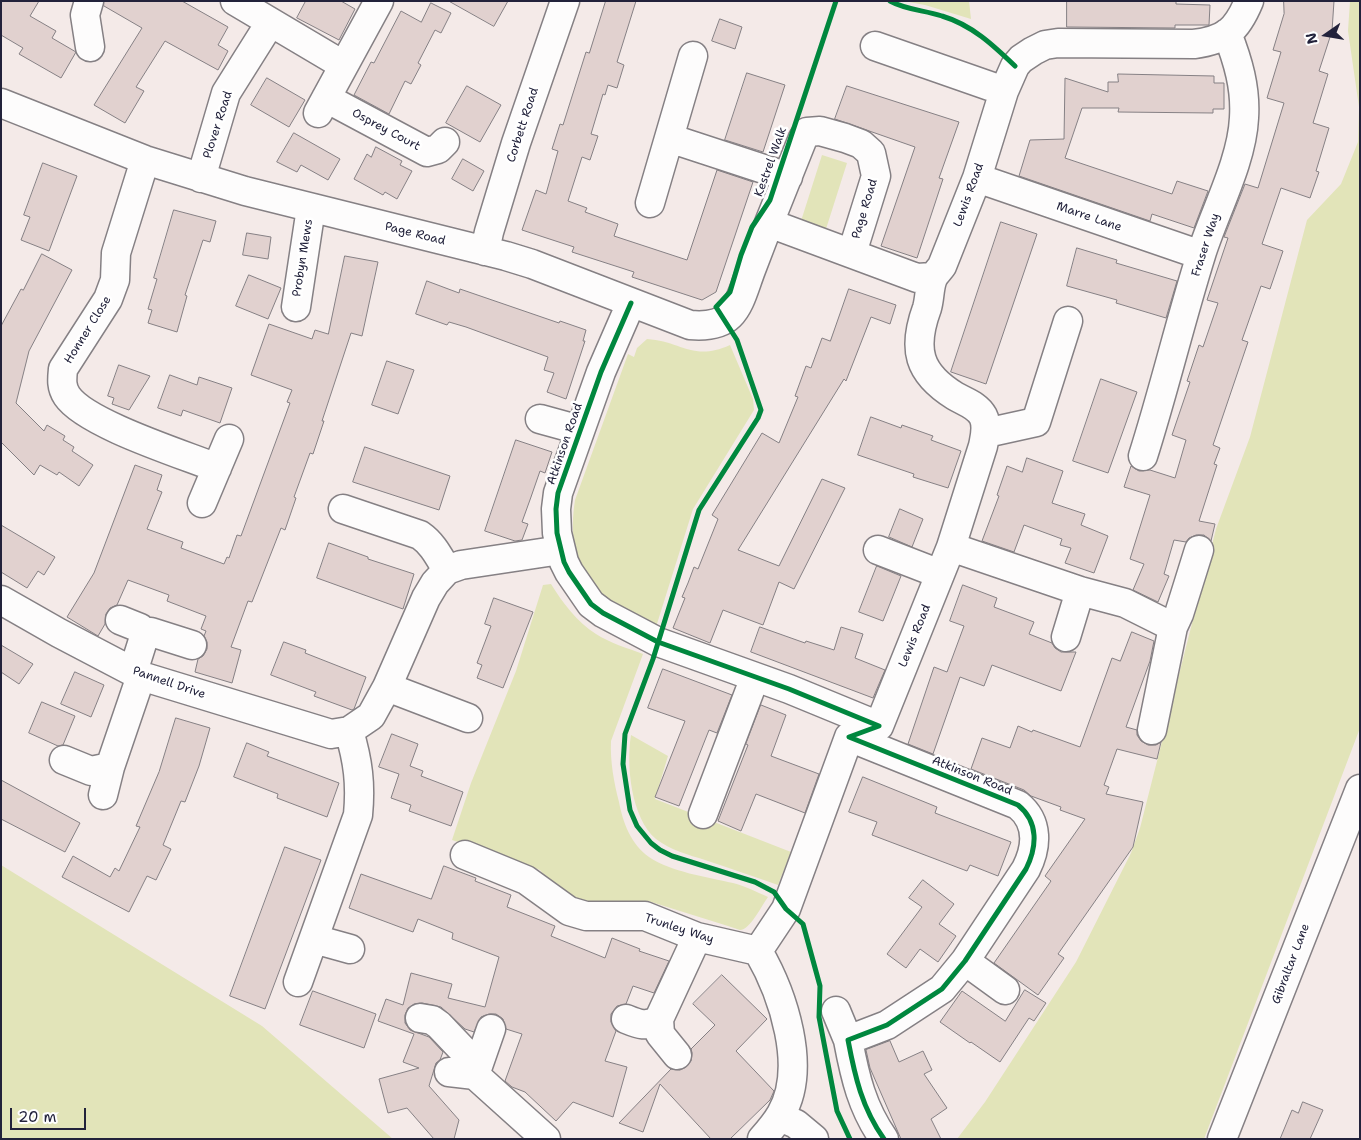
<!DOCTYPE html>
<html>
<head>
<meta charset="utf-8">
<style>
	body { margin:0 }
	#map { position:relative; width:1361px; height:1140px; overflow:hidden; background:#f4eae8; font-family:"Shantell Sans",sans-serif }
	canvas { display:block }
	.frame { position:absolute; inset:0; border:2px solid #22223b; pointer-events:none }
	.north { position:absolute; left:1301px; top:10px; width:50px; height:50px; -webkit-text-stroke:4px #fff; paint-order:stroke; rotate:257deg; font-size:14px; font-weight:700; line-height:20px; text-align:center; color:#22223b }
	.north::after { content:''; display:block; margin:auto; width:18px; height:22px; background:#22223b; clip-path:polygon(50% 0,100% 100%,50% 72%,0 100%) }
	.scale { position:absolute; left:10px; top:1108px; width:76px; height:22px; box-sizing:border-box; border:2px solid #22223b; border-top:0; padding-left:6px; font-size:15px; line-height:18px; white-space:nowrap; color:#22223b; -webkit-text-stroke:4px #fff; paint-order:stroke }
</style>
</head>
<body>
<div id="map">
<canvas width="1361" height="1140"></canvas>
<div class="frame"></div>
<div class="north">N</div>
<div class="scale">20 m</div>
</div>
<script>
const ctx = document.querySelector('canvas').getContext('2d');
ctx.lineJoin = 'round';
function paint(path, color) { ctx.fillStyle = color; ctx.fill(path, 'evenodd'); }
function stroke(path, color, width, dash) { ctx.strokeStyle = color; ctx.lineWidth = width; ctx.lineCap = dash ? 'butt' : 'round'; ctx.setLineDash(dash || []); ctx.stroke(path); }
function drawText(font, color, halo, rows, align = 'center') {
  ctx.font = font + ' "Shantell Sans",sans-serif'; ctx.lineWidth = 5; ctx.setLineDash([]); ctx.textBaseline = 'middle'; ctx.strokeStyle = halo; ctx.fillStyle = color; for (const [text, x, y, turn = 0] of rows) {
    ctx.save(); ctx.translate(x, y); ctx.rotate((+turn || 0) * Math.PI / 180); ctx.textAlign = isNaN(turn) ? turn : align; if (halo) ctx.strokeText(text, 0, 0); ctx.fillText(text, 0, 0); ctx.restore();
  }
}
paint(new Path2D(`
	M904 1H969L971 19 925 5Z
	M1350 1H1360V728L1204 1139H957L985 1102 1076 962 1131 853 1140 828 1216 529 1250 437 1307 220 1341 184 1358 142 1359 107 1348 31Z
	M822 155 847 163 826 229 801 221Z
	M647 339C681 341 693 362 730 345L753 399 754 410 693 509 656 627C596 600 564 571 575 500L628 354 634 357 637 348Z
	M551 584C562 602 577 622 596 634 610 643 627 648 643 654L611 741C610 761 614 783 619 802 623 823 631 844 649 857 671 872 707 877 733 883 745 886 757 892 768 897 762 905 750 930 740 930 736 929 732 927 728 926L648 901 595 903 571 898 552 885 540 870 452 840 471 783 516 671 543 585Z
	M631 735 668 756 655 799 791 852 778 885C753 876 729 868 705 860 689 855 670 850 656 839 631 818 626 765 631 735Z
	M1 865 262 1026 393 1139H1Z`), '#e2e4b9');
const building = new Path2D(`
	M1 1H39L30 16 56 31 52 38 76 52 61 78 19 54 23 48 1 35Z
	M104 1H182L228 27 218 45 228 51 218 70 165 41 136 87 144 91 125 123 94 105 142 28 104 6Z
	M306 1H341L355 9 339 40 297 18Z
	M449 1H508L494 26Z
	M606 1H636L617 62 624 65 617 88 608 85 605 95 603 94 591 134 598 136 590 160 582 157 568 201 587 208 585 212 618 224 614 236 687 260 717 170 753 182 716 292 702 300 632 277 634 272 572 252 574 247 522 230 536 190 546 194 558 151 552 149 560 124 563 125 586 52 589 53Z
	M1067 1H1176V4L1210 5 1209 25H1175V28L1067 27Z
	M1284 1H1334L1332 31 1319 71 1328 74 1313 123 1329 128 1316 171 1319 172 1310 198 1281 188 1262 244 1283 251 1270 289 1261 286 1242 340 1248 342 1213 445 1220 448 1214 464 1217 465 1199 521 1215 524 1211 541 1204 535H1196L1189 538 1186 542 1174 540 1164 574 1169 576 1158 602 1133 590 1144 564 1130 559 1150 495 1124 487 1131 466 1139 471 1150 470 1175 478 1186 440 1172 435 1190 382 1187 381 1199 345 1203 347 1218 303 1207 300 1228 238 1224 237 1245 184 1258 188 1284 103 1267 98 1281 52 1273 50 1284 14Z
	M431 3 451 13 441 33 435 30 418 63 421 65 411 84 405 81 389 114 354 95 371 62 374 63 401 11 421 22Z
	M720 19 742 27 735 49 712 41Z
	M747 73 785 85 763 152 725 140Z
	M1118 74 1214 76V83H1224V109H1213V113L1118 112 1119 108H1082L1065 158 1172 194 1177 181 1208 191 1194 228 1152 214 1150 221 1019 176 1030 140 1064 139 1065 78 1108 92V82H1118Z
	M267 78 305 100 289 127 251 105Z
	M467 86 501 105 480 142 446 123Z
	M847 86 959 122 939 178 943 179 917 258 881 246 915 147 835 119Z
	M294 133 340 159 328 180 301 165 297 172 277 162Z
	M376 147 402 161 400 165 412 171 397 199 385 192 383 195 354 179 367 154 371 157Z
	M463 159 484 171 473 191 452 179Z
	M43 163 77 176 49 251 21 240 30 217 24 215Z
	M174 210 216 221 210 242 203 240 185 295 187 296 177 332 148 323 152 310 148 309 157 279 154 278Z
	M1001 222 1037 234 986 384 951 372Z
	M247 233 271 237 268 259 243 255Z
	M1077 248 1117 260 1116 263 1177 281 1166 318 1116 303 1117 300 1067 286Z
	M42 254 72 270 29 351 16 403 44 431 47 425 65 436 63 440 74 447 72 451 93 465 79 486 59 472 57 475 40 465 34 475 1 442V326L21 289 23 290Z
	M345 256 378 262 362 336 351 333 322 421H324L313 454 310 453 294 497 296 498 285 530 281 528 252 602 248 601 231 647 241 650 232 683 195 672 198 659 203 656 207 649V642L204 636 206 631 201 629 206 616 167 601 169 595 128 580 117 605 110 608 106 614 105 624 98 636 67 617 94 573 135 465 162 475 157 490 162 492 147 529 183 542 181 548 224 564 227 557 229 558 237 535 241 536 290 403 287 402 292 390 251 375 269 324 312 339 315 330 328 334Z
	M249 275 281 288 268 319 236 306Z
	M427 281 459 293 460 289 559 323 560 321 586 330 583 341H585L566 399 547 392 554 373 544 370 548 357 466 327 449 322 447 325 416 314Z
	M849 289 896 305 890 324 871 317 846 381 844 379 738 550 779 566 822 479 845 488 794 589 779 582 763 625 723 610 710 643 673 628 685 598 682 597 688 583 694 567 698 569 718 519 712 515 762 433 779 443 798 397 795 396 806 366 811 368 822 338 830 341Z
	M387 361 414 370 398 414 372 405Z
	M119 365 150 376 129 410 112 404 114 398 108 396Z
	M170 375 197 385 199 377 232 388 220 423 183 410 181 416 158 408Z
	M1101 379 1137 392 1108 473 1073 461Z
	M871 417 901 428 902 425 933 436 931 440 961 451 948 488 913 477 914 474 858 455Z
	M516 440 552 452 545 473 540 471 531 497 522 522 528 524 522 540 515 541 485 531Z
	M365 447 450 476 439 510 353 482Z
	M1027 458 1063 471 1052 503 1085 514 1081 525 1108 536 1094 573 1065 563 1071 548 1060 545 1062 539 1024 525 1014 552 982 541 999 496 997 495 1007 466 1022 472Z
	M900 509 923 519 912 547 889 537Z
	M1 525 55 557 44 575 38 571 27 588 1 572Z
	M329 543 368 557V559L414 574 403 609 317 578Z
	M877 566 901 576 883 621 859 612Z
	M963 585 997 598 994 607 1034 622 1029 634 1052 643 1055 648 1061 652H1076L1061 691 992 665 984 686 960 677 933 754 908 744 934 667 947 672 964 626 950 621Z
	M494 598 533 612 503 688 477 678 482 665 477 663 491 626 485 624Z
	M760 627 805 643 806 641 834 650 841 627 863 634 855 658 885 670 873 698 751 652Z
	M1132 632 1154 641 1150 661 1126 727 1137 730V735L1141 741 1148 745H1156L1161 742 1157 759 1117 749 1104 785 1109 787 1106 794 1143 802 1133 847 1058 954 1064 958 1038 995 994 963 1051 881 1045 876 1085 819 1060 810 1061 807 1031 796 1024 790 971 769 982 738 1010 748 1018 726 1032 732 1033 730 1080 747 1112 658 1120 661Z
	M284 642 306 650 305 653 366 677 354 709 352 710 314 696 316 692 271 675Z
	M1 645 33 664 19 684 1 672Z
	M663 669 732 695 717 733 709 730 679 806 655 797 685 721 648 708Z
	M75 672 104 685 91 717 61 704Z
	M42 702 75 716 63 745 58 746 29 733Z
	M761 705 786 715 771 756 819 774 805 813 756 794 741 831 718 821 748 745 746 744Z
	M176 718 210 728 199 766 185 802 181 801 163 845 171 849 156 880 147 876 129 912 62 877 73 856 110 877 115 868 119 871 140 827 136 826 159 772Z
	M392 734 418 744 410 766 423 771 421 776 463 792 451 826 409 811 411 805 391 798 399 774 379 767Z
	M247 743 269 752 267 756 339 783 327 817 277 798 278 794 234 777Z
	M863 777 937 807 935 813 1011 842 998 876 970 865 967 871 872 835 877 822 849 812Z
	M1 780 80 823 65 852 1 819Z
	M285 847 321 860 265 1009 230 996Z
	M444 866 476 878 475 881 511 895 507 907 555 926 551 936 605 958 612 938 640 949 639 951 669 961 654 993 633 986 626 1004 617 1006 611 1014V1022L616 1031 605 1061 627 1067 613 1117 573 1102 556 1121 525 1092 512 1087 505 1081 522 1034 506 1029 503 1019 496 1014H489L481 1017 474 1032 465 1029 441 1007 422 1003 414 1004 408 1008 405 1015V1023L410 1030 429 1037 443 1052 440 1060 436 1063 429 1086 459 1120 454 1139H434L407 1108 388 1113 379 1079 419 1068 403 1062 414 1034 378 1021 386 999 403 1005 411 973 452 984 448 998 485 1007 499 957 452 939 453 933 418 919 413 932 349 908 361 874 431 899Z
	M923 880 954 904 939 924 956 936 938 962 920 949 906 968 887 954 922 907 909 898Z
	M722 975 767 1019 736 1051 774 1091 770 1100 730 1139H711L660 1084 643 1132 619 1123 671 1069 680 1070 686 1067 691 1061 692 1053 691 1049 715 1025 693 1004Z
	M1025 990 1046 1003 1034 1021 1029 1018 1000 1062 971 1042 970 1043 940 1022 962 991 1005 1021Z
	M313 991 376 1014 364 1048 300 1025Z
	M890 1041 899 1062 923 1051 932 1070 924 1074 947 1108 931 1119 941 1139H901L870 1068 866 1050Z
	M1303 1102 1323 1110 1310 1139H1280L1292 1110 1298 1113Z`);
paint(building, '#e1d1cf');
stroke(building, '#858084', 1);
const minor = new Path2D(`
	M89 1 85 15 90 47
	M235 1 343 65
	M875 46 1004 91
	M326 98 427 152 438 149 445 142
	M1 103 145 160 245 191 506 256 532 264 690 325C736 329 738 305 751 270 757 254 763 239 769 223L917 278 933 277
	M318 113 379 1
	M669 138 693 56
	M145 160 116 253 115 280 108 299 63 369C62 379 61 387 67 396 86 424 182 454 217 468
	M201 178 226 93 270 23
	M977 178 1201 255
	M650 203 669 138 788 177
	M769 223 803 138 807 132 820 131 845 138 861 144 871 153 876 176 852 253
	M485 251 489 232 516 143 565 1
	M631 303 601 372 558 493 556 509 557 533 564 562 569 572 591 604 603 613 658 642 789 689 879 726 849 737 1018 805C1039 822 1037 847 1026 869L965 961 942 989 887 1025 848 1040C855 1077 862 1108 884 1139
	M296 307 311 208
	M540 419 580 430
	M986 433 1036 422 1068 321
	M1143 456C1164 390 1180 322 1201 255 1214 213 1242 162 1244 118 1246 88 1238 61 1227 33
	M202 503 229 439
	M343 509 420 535C433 544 439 557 447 570
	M951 547 1080 591 1125 603 1173 627
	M878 550 940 574
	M1 600 59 633 141 676 331 734 349 731 371 716 387 687 426 598 435 583 447 570 461 565 561 550
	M120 620 140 628 145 634 133 672
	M145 634 147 632H151L192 645
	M1066 637 1080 591
	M387 687 468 718
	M879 726 951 547 983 446C985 436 988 426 983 416 977 405 965 402 955 396 918 373 912 349 927 308 930 298 929 287 933 278 935 274 940 269 942 266L977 178 1004 91 1015 66 1021 59 1033 51 1045 45 1058 43 1194 44C1226 40 1237 30 1249 1
	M1152 730 1173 627 1179 614 1199 550
	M64 760 91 771 110 767
	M103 795 110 767 141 676
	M703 814 755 677
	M465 855 526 880 569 911 586 916H645L697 937 758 951C783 994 808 1068 781 1114 776 1123 769 1131 762 1139
	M314 939 350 949
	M758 951 786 909 849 737
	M965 961 1005 990
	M298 982 358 815C361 784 358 761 349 731
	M836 1011 848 1040
	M420 1018 432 1020 439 1025 478 1066
	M626 1019C638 1024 647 1028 659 1019L697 937
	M659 1019 660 1034 677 1055
	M449 1072 475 1075 546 1139
	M475 1075 491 1029
	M780 1117 796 1124 814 1139
	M1222 1139 1360 789`);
stroke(minor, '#858084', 31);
stroke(minor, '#fdfcfc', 28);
stroke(new Path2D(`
	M836 1 770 200 752 227 741 255 730 292 716 307 737 340 761 410 758 418 699 510 653 659 625 734 623 764 630 810 637 826 651 843 660 850 672 856 755 882 774 892 786 909 803 924 820 986 819 1017 837 1111 850 1139
	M890 1C906 10 924 10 942 16 972 25 993 45 1015 66
	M631 303 601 372 558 493 556 509 557 533 564 562 569 572 591 604 603 613 658 642 789 689 879 726 849 737 1018 805C1039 822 1037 847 1026 869L965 961 942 989 887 1025 848 1040C855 1077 862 1108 884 1139`), '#00873e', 5);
drawText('12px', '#22223b', '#fff', [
	["Plover Road",218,125,-72],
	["Corbett Road",523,125,-72],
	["Osprey Court",386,130,28],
	["Kestrel Walk",771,162,-70],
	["Lewis Road",969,195,-70],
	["Page Road",865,209,-73],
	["Marre Lane",1089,217,19],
	["Page Road",415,234,14],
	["Fraser Way",1206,245,-72],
	["Probyn Mews",303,258,-81],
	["Honner Close",88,330,-58],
	["Atkinson Road",565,444,-71],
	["Lewis Road",915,636,-68],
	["Pannell Drive",169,683,19],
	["Atkinson Road",972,776,22],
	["Trunley Way",679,929,18],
	["Gibraltar Lane",1291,964,-69]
]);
</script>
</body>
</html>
